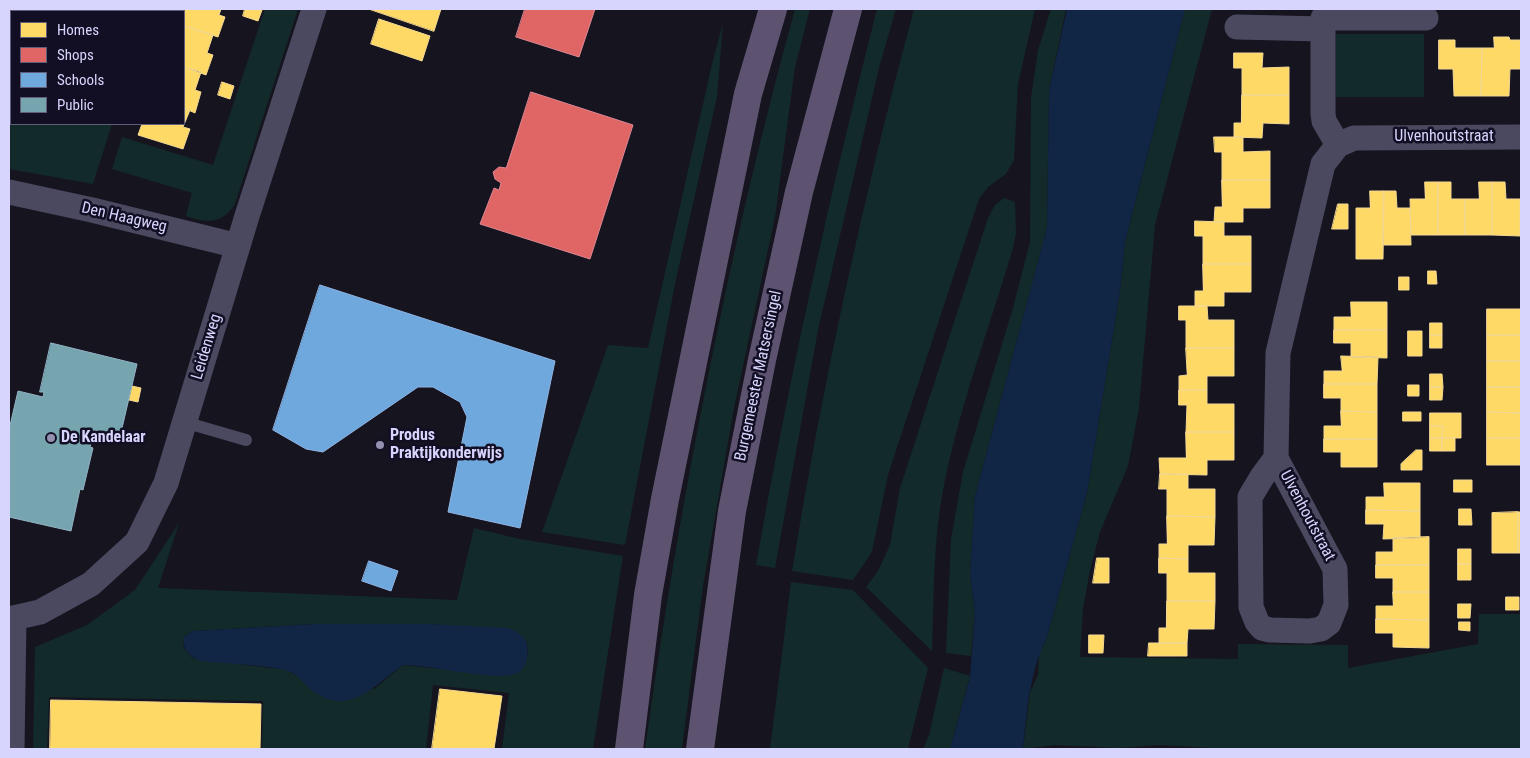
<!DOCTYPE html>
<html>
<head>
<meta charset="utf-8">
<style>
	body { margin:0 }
	#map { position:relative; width:1530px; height:758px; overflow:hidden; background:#16141f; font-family:"Roboto Condensed",sans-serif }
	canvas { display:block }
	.frame { position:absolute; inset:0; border:10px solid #d7d4fd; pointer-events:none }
	.legend { position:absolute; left:10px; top:10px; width:175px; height:115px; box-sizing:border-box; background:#120f24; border:1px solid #615e7b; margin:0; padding:6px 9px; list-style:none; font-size:15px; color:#d7d4fd }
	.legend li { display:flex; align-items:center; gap:10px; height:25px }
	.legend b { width:25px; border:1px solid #615e7b }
</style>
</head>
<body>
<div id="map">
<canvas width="1530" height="758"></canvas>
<div class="frame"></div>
<ul class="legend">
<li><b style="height:14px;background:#ffd966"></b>Homes</li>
<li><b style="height:14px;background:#e06666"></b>Shops</li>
<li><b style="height:14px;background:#6fa8dc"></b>Schools</li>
<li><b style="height:14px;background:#76a5af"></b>Public</li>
</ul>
</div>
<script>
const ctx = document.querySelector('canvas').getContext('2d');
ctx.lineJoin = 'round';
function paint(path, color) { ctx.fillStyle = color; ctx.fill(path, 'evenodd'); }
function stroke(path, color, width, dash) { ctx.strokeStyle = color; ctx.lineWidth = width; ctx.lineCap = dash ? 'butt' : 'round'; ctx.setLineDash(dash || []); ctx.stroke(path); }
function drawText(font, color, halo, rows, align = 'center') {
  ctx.font = font + ' "Roboto Condensed",sans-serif'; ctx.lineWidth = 5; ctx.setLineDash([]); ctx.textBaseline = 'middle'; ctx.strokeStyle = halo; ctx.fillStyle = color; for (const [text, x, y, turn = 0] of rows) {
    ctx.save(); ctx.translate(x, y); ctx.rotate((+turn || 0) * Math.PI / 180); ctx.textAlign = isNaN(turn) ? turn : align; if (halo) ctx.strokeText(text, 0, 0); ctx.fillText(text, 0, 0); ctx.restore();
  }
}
paint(new Path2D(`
	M9 9H149L148 11H11V124H112L93 184 9 169Z
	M265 9H298L235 204C222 225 206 223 186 216L192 193 112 169 122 137 213 165Z
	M795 9H810L795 67 775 217 734 408 703 586 682 749H645C680 499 728 252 795 9Z
	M877 9H896L880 64 818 330 775 568 756 565C789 378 830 193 877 9Z
	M914 9H1035L1018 84 1014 160 1006 174 988 187 979 199 888 475 872 552 853 580 792 571C823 381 864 194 914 9Z
	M1051 9H1066L1049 91 1047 228 975 496 970 575 975 612 971 656 946 653 951 539 963 472 1013 308 1030 242 1031 98 1038 50Z
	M1185 9H1212L1155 225 1139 408 1128 466 1100 532 1090 570 1083 609 1080 657 1238 659V644L1348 645V668L1478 644 1479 614H1521V749H1229L1159 745 1119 748 1055 745 1023 749 1030 692 1038 675 1039 655 1046 640 1087 493 1120 291 1125 242Z
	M723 23 717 97 676 279 625 545 542 532 608 345 648 348 712 64Z
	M1336 34H1424V97H1336Z
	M1004 198 1015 202 1016 233 1013 248C989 329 957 413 942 496 933 546 934 599 932 651L866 587 878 571 890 545 900 488 988 218 995 205Z
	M179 523 158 588 457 600 474 528 520 539 623 556 593 749H502L509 693 433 685 426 749H262L263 701 49 697 47 749H33L35 647 87 625 135 590ZM314 624H430L519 633 527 643 528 655 496 675 403 665 374 689H310L300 678 287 670 193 658C185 652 182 646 184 637L193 631Z
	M791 582 853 590 928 668 908 749H770Z
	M944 668 970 676 950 749H923L929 735Z`), '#132a2a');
paint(new Path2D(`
	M1067 9H1185L1125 242 1120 291 1087 493 1046 640C1029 673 1027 713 1023 749H950L970 677 975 612 970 575 975 496 1047 228 1049 91Z
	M314 624H430L508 628C516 631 526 636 527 645 529 655 526 671 515 674 490 681 433 665 403 665 375 684 350 718 313 691 303 684 298 673 285 670 258 664 228 664 201 661 189 657 182 649 184 637L193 631Z`), '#112544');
const homes = new Path2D(`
	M178 9H221L219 15 225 17 218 37 184 26V11H178Z
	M245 9 262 10 258 21 243 16Z
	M369 9H441L434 31Z
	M379 19 430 36 422 61 371 44Z
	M184 26 213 35 207 53 213 55 206 75 184 67Z
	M1494 37H1509L1510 40H1521V69H1510L1509 96H1481L1482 48H1494Z
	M1439 40H1455V48H1482L1481 96H1454L1453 69H1439Z
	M1234 53H1263L1262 68 1289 67V95H1242V68H1234Z
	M184 67 201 72 195 90 201 92 195 113 184 108Z
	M222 82 234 86 230 99 218 95Z
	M1242 95H1289V124L1263 123 1262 138 1234 137V123H1241Z
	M184 108 190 110 183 127 190 129 183 149 138 135 142 124H184Z
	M1214 137H1243V152L1270 151V180H1222V152H1215Z
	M1222 180H1270V208H1243V222H1214L1215 207H1222Z
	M1425 182H1438V235H1411L1410 199H1425Z
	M1438 182H1451V199H1465V235H1438Z
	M1479 182H1492V235H1465V199H1479Z
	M1492 182H1505L1506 199H1520V236L1492 235Z
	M1370 191H1384L1383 259H1356V208H1370Z
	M1384 191H1396L1397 208H1410L1411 245H1383Z
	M1338 204H1348V229H1332Z
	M1195 221 1224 222V236H1251V264H1203V236H1195Z
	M1203 264H1251V292H1224V306H1195V291H1203Z
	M1428 271H1436L1437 284H1428Z
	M1399 277H1409V290H1399Z
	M1351 302H1387V330H1334V317H1351Z
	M1179 306H1207L1208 320H1234V348H1186V320H1179Z
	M1487 309H1521V335H1487Z
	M1430 323H1442V335H1430Z
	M1334 330H1387V358L1351 357V343H1334Z
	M1408 331H1422V356H1408Z
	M1430 335H1442V348H1430Z
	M1487 335H1521V361H1487Z
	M1186 348H1234V376H1207V390H1179V376L1187 375Z
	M1341 356 1378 357 1377 384H1324V371H1342Z
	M1487 361H1521V387H1487Z
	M1430 374H1442L1443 387H1430Z
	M1324 384H1377V412L1341 411V398H1324Z
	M1408 385H1419V396H1408Z
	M132 386 141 388 138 402 129 400Z
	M1430 387H1443L1442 400H1430Z
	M1487 387H1521V413L1487 412Z
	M1179 390H1207V404H1234V432H1186L1187 405H1179Z
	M1341 411 1377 412V439H1324V426H1341Z
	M1403 412H1421V421H1403Z
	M1487 412 1521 413V438H1487Z
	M1430 413H1461V438H1442L1443 426H1430Z
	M1430 426H1443L1442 438H1430Z
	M1186 432H1234V460H1207V475L1160 474 1159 458H1186Z
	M1430 438H1442V451H1430Z
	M1442 438H1455V451H1442Z
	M1487 438H1521V465H1487Z
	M1324 439H1377V467H1341V452H1324Z
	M1416 450H1422V470H1401V464Z
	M1160 474H1188V489H1215V517L1167 516V489H1159Z
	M1454 480H1472V492H1454Z
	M1384 483H1420V511L1366 510V497H1384Z
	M1459 509H1471L1472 525H1459Z
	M1366 510 1420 511V538L1383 539 1384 524H1366Z
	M1518 512H1521V553H1518Z
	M1518 512V553H1492V513Z
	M1167 516 1215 517 1214 545H1188V559L1159 558V544H1167Z
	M1429 537V565H1376V552H1393V538Z
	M1458 549H1471V564H1458Z
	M1097 558H1109V583H1093Z
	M1159 558 1188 559V573H1215V601H1167V573H1159Z
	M1458 564H1471V580H1458Z
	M1376 565H1429V592H1393V578H1376Z
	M1393 592H1429V620L1376 619V606H1393Z
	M1506 597H1519V610H1506Z
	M1167 601H1215L1214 629H1188L1187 643H1159V628H1166Z
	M1458 604H1471L1470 618H1458Z
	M1376 619 1429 620V648L1393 647V633H1376Z
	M1459 622H1470V631L1459 630Z
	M1089 635H1104L1103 653H1089Z
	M1149 643H1187V656H1148Z
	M440 689 502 696 494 749H432Z
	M51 700 261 704 260 749H50Z`);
paint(homes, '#ffd966');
stroke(homes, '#f3d893', 1);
const shops = new Path2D(`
	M525 9H595L579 57 516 37Z
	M531 92 633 125 590 259 480 224 494 188 499 190 501 183 495 179 493 172 499 167 506 168Z`);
paint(shops, '#e06666');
stroke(shops, '#dd8793', 1);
const schools = new Path2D(`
	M320 285 555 361 520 528 448 512 467 417 460 402 433 387H418L323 452 306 449 273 430Z
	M369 561 398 571 391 591 362 581Z`);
paint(schools, '#6fa8dc');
stroke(schools, '#8eb5e6', 1);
const public = new Path2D(`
	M51 343 137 364 119 441 93 435 90 447 93 448 83 490 80 489 71 531 9 517V430L18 391 43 397 44 392H40Z`);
paint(public, '#76a5af');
stroke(public, '#93b3c6', 1);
stroke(new Path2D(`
	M184 422 246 440`), '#4a4960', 12);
stroke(new Path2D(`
	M1237 27 1323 29V18H1426
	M1323 29V114L1324 121 1338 145
	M9 192 92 210 238 246
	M1276 458 1262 477 1250 497 1251 607 1257 622 1262 628 1270 630 1310 631 1321 629 1329 623 1336 605 1335 569 1276 458 1278 353 1323 164 1338 145 1354 138 1521 137
	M9 619 40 612 91 584 137 542 166 483 247 216 314 9
	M12 749 14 618`), '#4a4960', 25);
stroke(new Path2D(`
	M629 749 648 595 665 499 748 94 773 9
	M700 749 732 511 762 360 799 192 848 9`), '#5d5371', 28);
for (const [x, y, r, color] of [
	[51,438,5,"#9391af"],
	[380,445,5,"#9391af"]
]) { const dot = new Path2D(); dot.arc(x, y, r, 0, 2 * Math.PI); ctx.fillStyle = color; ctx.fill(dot); stroke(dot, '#120f24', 2); }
drawText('16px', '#d7d4fd', '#120f24', [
	["Ulvenhoutstraat",1444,137],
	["Den Haagweg",124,218,13],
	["Leidenweg",207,347,-73],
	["Burgemeester Matsersingel",759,376,-78],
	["Ulvenhoutstraat",1307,516,62]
]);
drawText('bold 16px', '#d7d4fd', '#120f24', [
	["Produs",390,436],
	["Praktijkonderwijs",390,454],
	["De Kandelaar",61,438]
], 'left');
</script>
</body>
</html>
